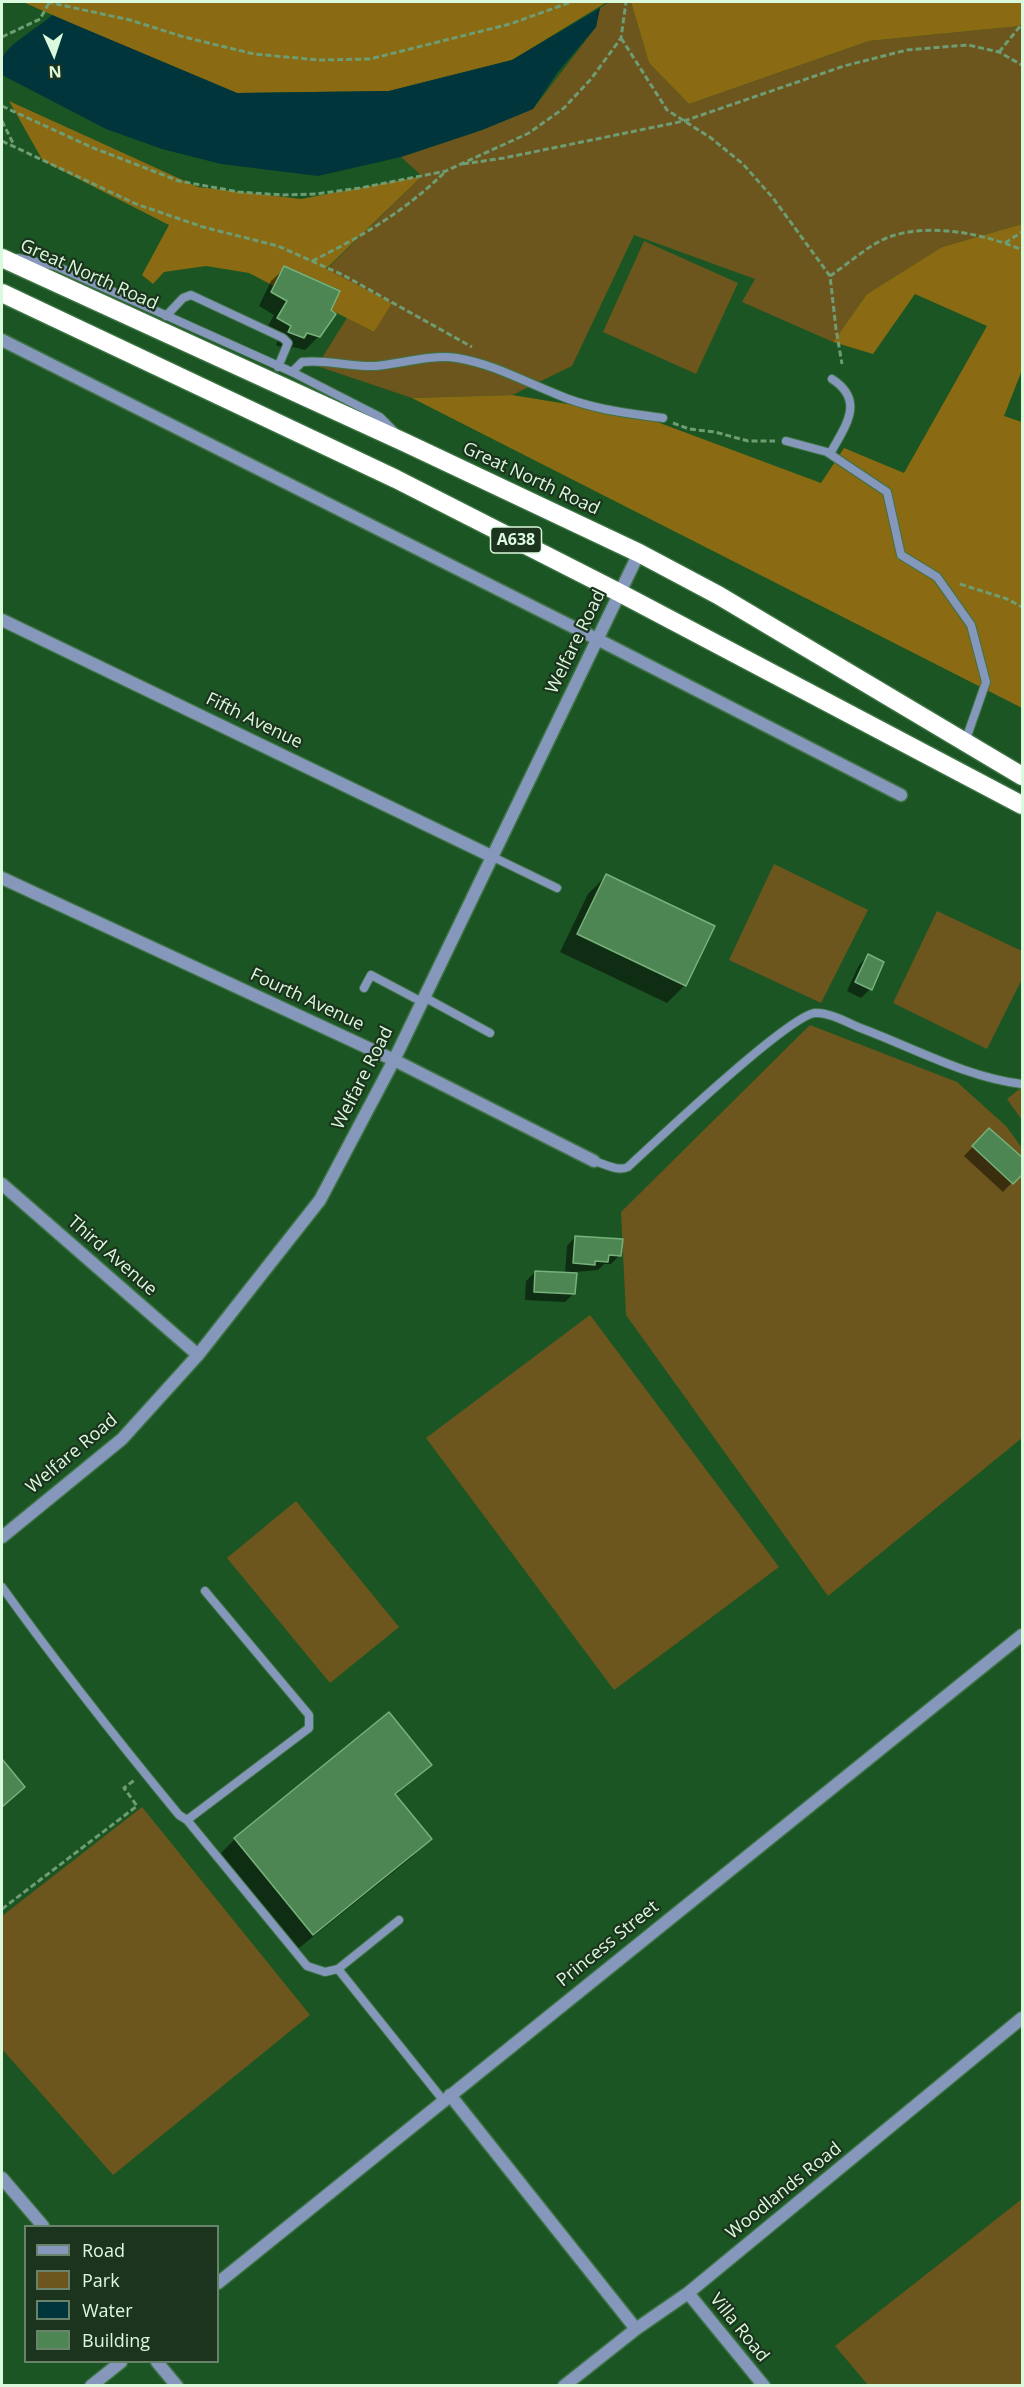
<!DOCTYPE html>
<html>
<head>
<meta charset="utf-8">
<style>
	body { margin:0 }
	#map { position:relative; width:1024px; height:2387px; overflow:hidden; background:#1b5523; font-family:"Open Sans",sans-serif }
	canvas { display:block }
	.frame { position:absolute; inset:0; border:3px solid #dbf9dc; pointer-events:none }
	.legend { position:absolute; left:24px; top:2225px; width:195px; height:138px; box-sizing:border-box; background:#1c341e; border:2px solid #68836a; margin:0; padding:8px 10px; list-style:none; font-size:18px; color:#dbf9dc }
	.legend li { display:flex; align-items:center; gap:12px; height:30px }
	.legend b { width:30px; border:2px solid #68836a }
	.north { position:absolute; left:24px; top:24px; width:60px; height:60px; -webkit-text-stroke:4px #1c341e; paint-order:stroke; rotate:177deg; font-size:16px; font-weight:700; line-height:24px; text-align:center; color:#dbf9dc }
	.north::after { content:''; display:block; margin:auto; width:21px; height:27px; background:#dbf9dc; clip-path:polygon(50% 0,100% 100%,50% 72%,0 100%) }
</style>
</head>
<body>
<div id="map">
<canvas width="1024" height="2387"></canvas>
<div class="frame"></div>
<ul class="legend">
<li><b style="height:8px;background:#8697bc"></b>Road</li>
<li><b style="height:16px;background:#6d561d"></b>Park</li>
<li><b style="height:16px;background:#00363b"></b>Water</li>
<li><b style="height:16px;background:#4d8652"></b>Building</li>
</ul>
<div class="north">N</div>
</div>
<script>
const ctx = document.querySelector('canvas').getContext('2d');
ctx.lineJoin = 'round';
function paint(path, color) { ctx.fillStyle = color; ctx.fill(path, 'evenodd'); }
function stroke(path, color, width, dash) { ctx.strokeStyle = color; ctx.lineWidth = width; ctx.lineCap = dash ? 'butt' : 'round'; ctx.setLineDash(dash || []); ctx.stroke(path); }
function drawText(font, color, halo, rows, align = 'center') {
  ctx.font = font + ' "Open Sans",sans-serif'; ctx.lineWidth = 4.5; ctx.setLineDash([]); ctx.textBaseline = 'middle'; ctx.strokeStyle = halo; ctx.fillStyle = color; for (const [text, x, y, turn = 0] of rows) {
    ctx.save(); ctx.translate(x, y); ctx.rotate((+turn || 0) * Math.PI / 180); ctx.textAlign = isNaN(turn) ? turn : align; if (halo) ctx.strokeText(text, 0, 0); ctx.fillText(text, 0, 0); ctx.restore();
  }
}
paint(new Path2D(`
	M609 2H631L649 63 689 104 869 41 1020 26 1022 22V224L942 247 867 294 833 342 742 302 755 279 634 235 572 366 512 395 412 398 317 366 347 318 374 332 391 303 326 270 422 176 401 157 482 130 533 109 596 27 600 8Z
	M644 241 738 283 696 374 603 332Z
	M774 864 868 910 821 1003 729 960Z
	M937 911 1022 951V979L987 1049 893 1003Z
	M810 1025 957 1082 1006 1126 1022 1148V1438L828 1596 626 1315 621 1212Z
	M1022 1087V1120L1007 1099Z
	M590 1315 779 1567 614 1690 426 1438Z
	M296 1501 399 1627 330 1683 227 1558Z
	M142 1807 310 2015 113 2175 2 2049V1916Z
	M1022 2199V2385H868L835 2346Z`), '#6d561d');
paint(new Path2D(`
	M23 2H607L512 60 389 91 237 93 84 29Z
	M631 2H1022V22L1020 26 869 41 689 104 649 63Z
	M9 101 198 187 301 199 422 176 326 269 392 303 374 332 331 310 340 290 285 266 274 286 249 273 206 266 164 272 153 284 142 275 169 225 43 161Z
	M1022 224V370L1004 416 1022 422V708L412 398 512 395 641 416 821 483 844 448 904 473 987 326 915 294 873 354 833 342 867 294 942 247Z`), '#8a6a12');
paint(new Path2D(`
	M600 8 596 27 557 73 533 109 482 130 401 157 318 176 221 164 162 149 106 129 2 75C2 70 1 64 2 60 5 45 40 27 52 15L237 93 389 91 512 60Z`), '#00363b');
paint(new Path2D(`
	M285 268 329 311 319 336 305 350 293 347 289 351 276 345 278 340 265 332 274 315 259 306 271 281Z
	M606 876 685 985 667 1003 560 952 588 894Z
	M868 956 870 989 861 998 847 991 859 965Z
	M989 1130 1022 1172 1003 1192 964 1156Z
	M575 1237 620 1255 611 1264H604L598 1270 575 1272 574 1293 565 1302 525 1300 526 1281 535 1272 565 1274 567 1246Z
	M389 1714 430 1765 395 1796 430 1839 412 1857 294 1952 217 1857 235 1839Z
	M2 1761 23 1787 2 1807Z`), '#0007');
const building = new Path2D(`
	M284 266 340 291 331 310 336 314 320 337 307 333 304 338 288 332 291 326 277 318 287 301 271 292Z
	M606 874 715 926 686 986 577 934Z
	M868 954 884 962 872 990 855 982Z
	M989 1128 1023 1158V1174L1013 1184 972 1146Z
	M575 1236 623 1239 621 1256 609 1255 608 1262 595 1261V1265L573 1263Z
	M535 1271 577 1273 575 1294 534 1292Z
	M389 1712 432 1765 395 1794 432 1839 313 1935 234 1838Z
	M2 1759 25 1787 2 1807Z`);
paint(building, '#4d8652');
stroke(building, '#77b17b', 1.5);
const lane = new Path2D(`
	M18 258 56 266 292 372 380 417 394 431
	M166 316 183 298 191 295 283 338 288 343 278 367
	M292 372 302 362C326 359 350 367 375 366 402 364 429 354 457 358 493 364 523 381 556 394 590 409 626 413 663 418
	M786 441 827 452 887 492 901 555 937 577 971 625 986 682 965 742
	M830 454C845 426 866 401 832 379
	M491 856 557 888
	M364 988 371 975 422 1002
	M424 997 490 1033
	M594 1161C605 1164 618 1172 628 1167 655 1142 788 1016 815 1013 830 1012 850 1024 863 1029 916 1049 966 1077 1022 1084
	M2 1587C58 1665 118 1741 179 1815L187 1820 307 1966 325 1972 338 1969 443 2100
	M187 1820 309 1728V1715L205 1591
	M338 1969 399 1920`);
const street = new Path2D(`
	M2 340 597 639 901 795
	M2 620 491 856
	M2 878 394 1060 594 1161
	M2 1184 198 1355
	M2 1537 122 1439 198 1355 320 1200 394 1060 639 553
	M450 2095 636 2329
	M2 2178 43 2226
	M218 2283 1022 1635
	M688 2293 764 2386
	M157 2362 177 2386
	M91 2386 121 2362
	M564 2386 636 2329 688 2293 1022 2018`);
const highway = new Path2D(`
	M2 258 406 443 639 553 718 595 1022 776
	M2 293 396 479 620 593 1022 805`);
stroke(lane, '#3e7344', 10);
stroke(street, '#3e7344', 15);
stroke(highway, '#3e7344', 21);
stroke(new Path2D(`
	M47 2 130 20 184 37 254 54 319 60 370 59 510 24 571 2
	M2 37 40 19 49 3
	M621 38 667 110 711 138 743 164 773 198 830 276 836 329 842 364
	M999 52 1022 24
	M2 106 91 147 179 181 239 192 283 195 316 194 360 188 446 171 529 133 564 108 591 79 621 38 626 2
	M2 121 14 145
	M2 141 136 204 203 227 278 246 343 275 472 347
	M463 164 504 158 684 121 844 66 907 50 968 45 999 52 1022 65
	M1005 243 1022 232
	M312 261C363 236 405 211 446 171
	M830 276C848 264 872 242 892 236 932 223 985 234 1022 250
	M673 423 689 429 715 432 748 441H775
	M960 584 1007 599 1022 607
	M2 1909 137 1806 124 1788 136 1779`), '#6e9c73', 3, [6, 3]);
stroke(lane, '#8697bc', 8);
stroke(street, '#8697bc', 12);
stroke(highway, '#fff', 18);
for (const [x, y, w] of [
	[516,540,51]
]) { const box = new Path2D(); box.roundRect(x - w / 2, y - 13, w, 26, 4.5); ctx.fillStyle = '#1c341e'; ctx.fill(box); stroke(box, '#dbf9dc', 1.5); }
drawText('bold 16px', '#dbf9dc', null, [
	["A638",516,540]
]);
drawText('18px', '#dbf9dc', '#1c341e', [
	["Great North Road",89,275,24],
	["Great North Road",531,479,25],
	["Welfare Road",576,642,-64],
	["Fifth Avenue",254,721,26],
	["Fourth Avenue",307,1000,25],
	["Welfare Road",363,1078,-63],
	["Third Avenue",112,1256,41],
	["Welfare Road",72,1454,-40],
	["Princess Street",608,1944,-39],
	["Woodlands Road",784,2191,-39],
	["Villa Road",739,2328,51]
]);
</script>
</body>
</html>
